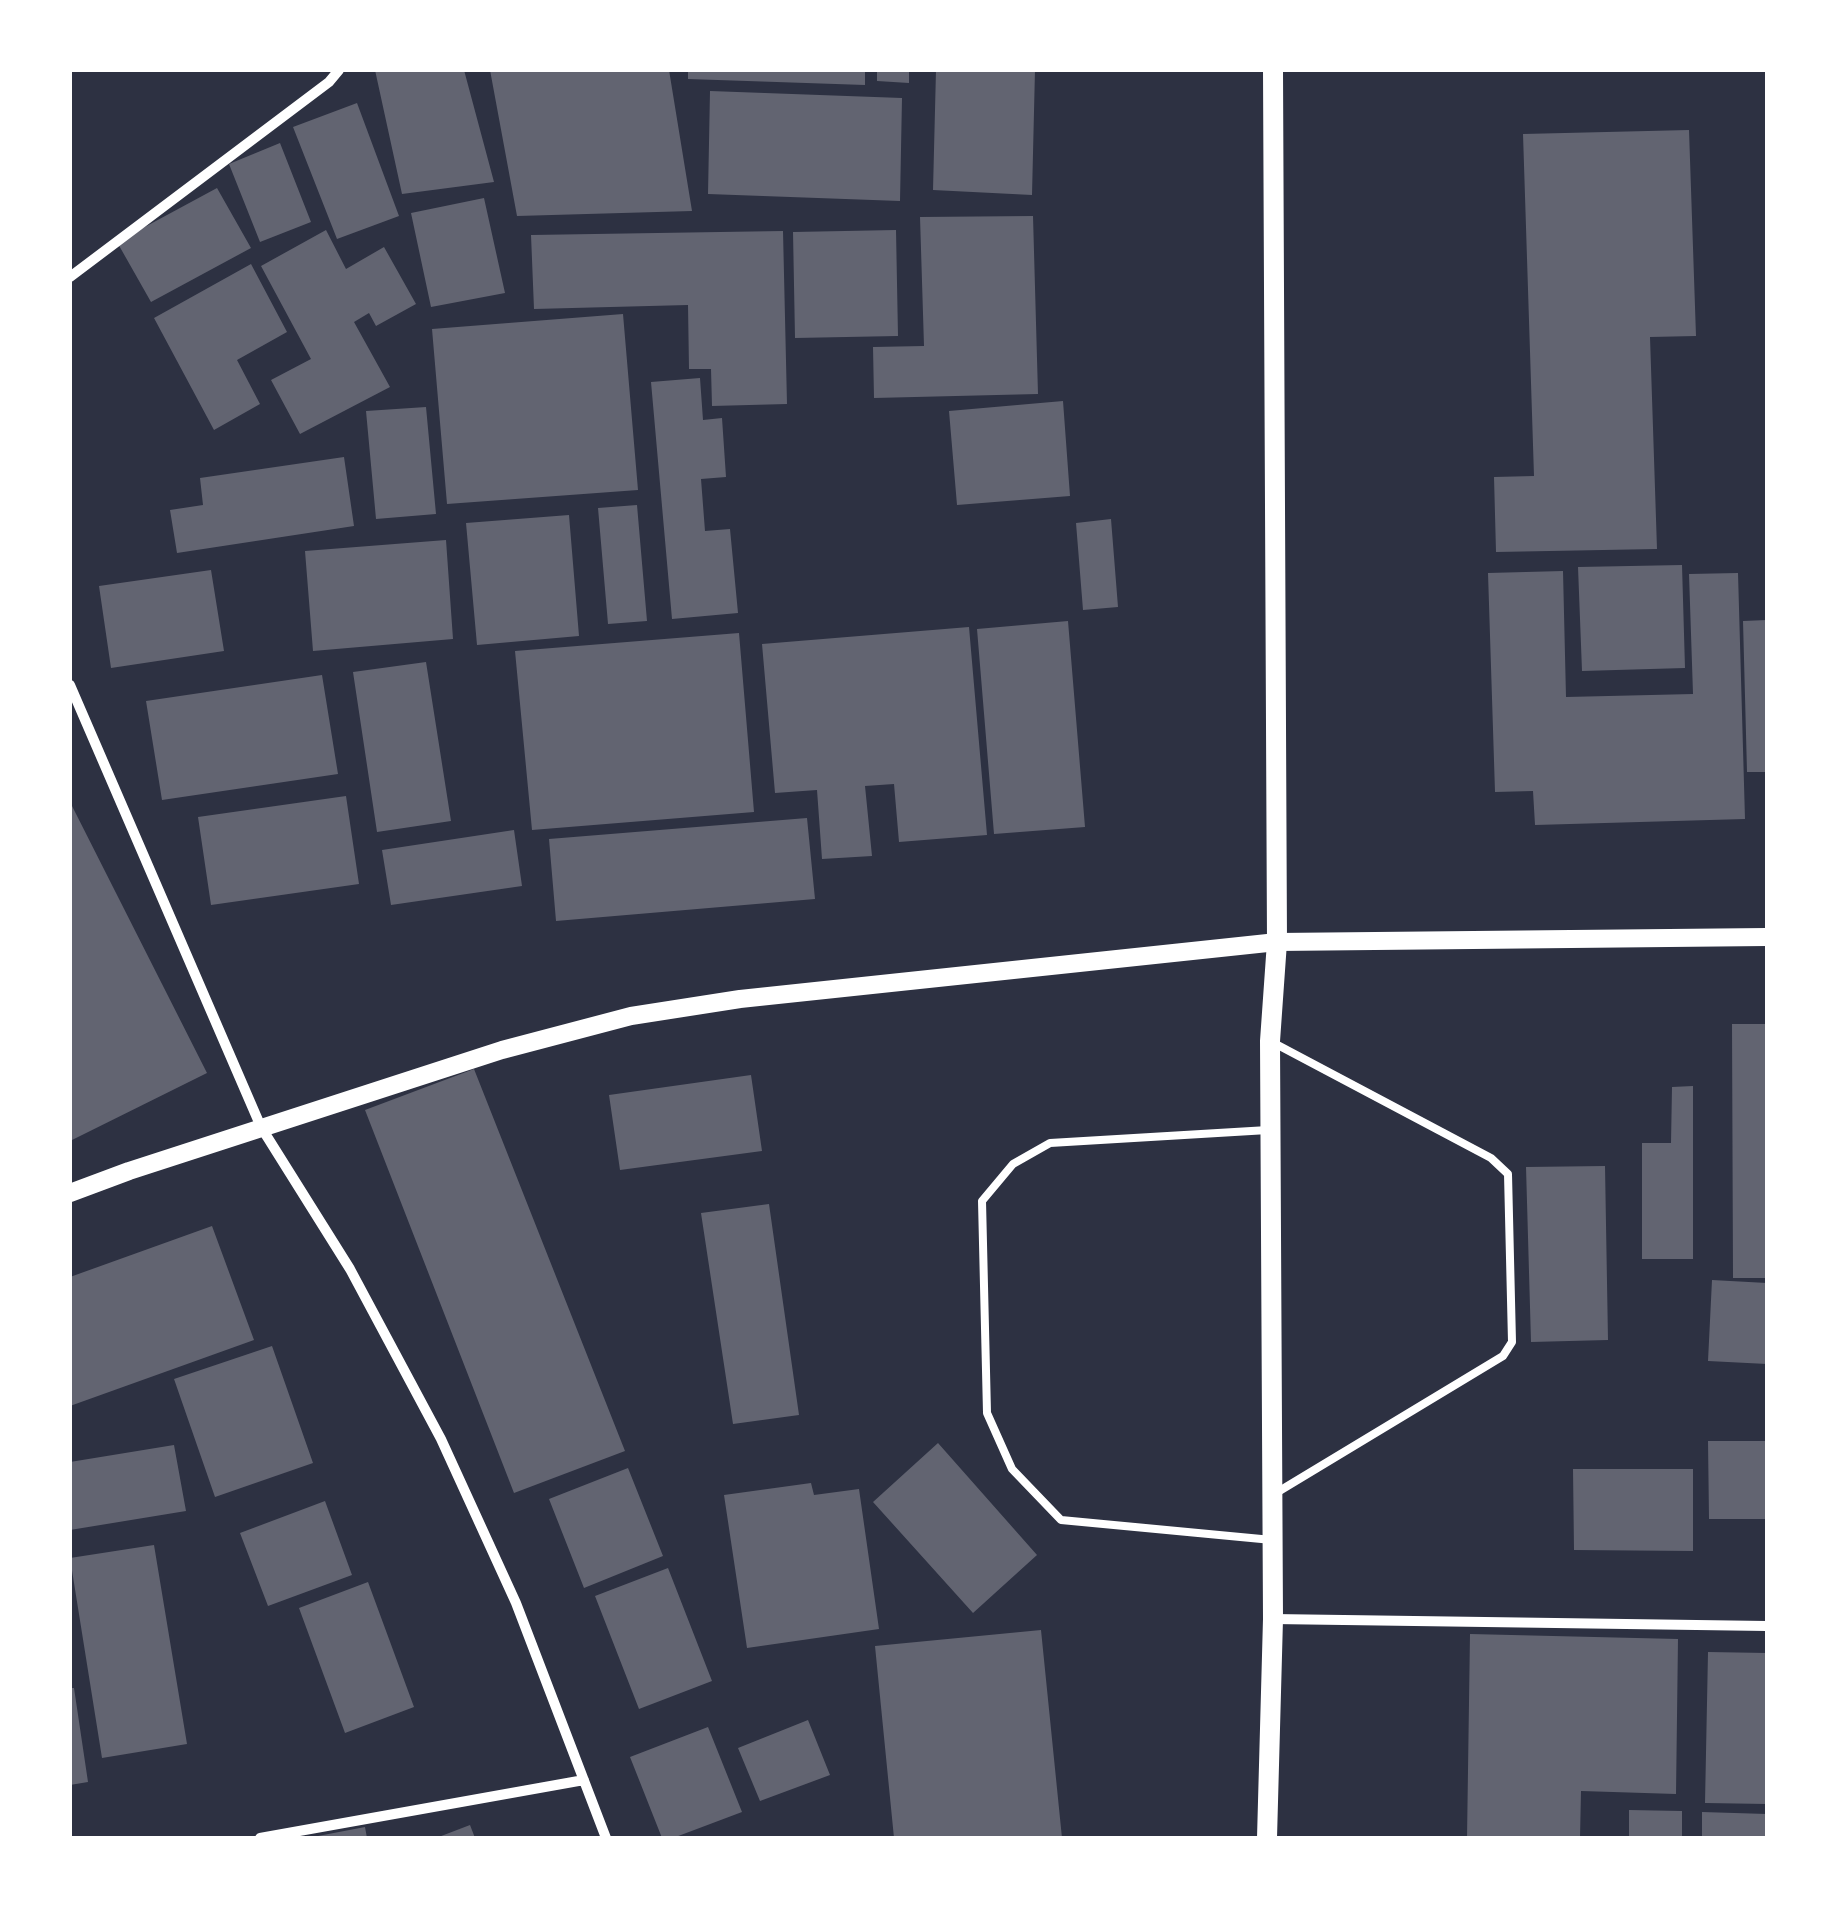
<!DOCTYPE html>
<html>
<head>
<meta charset="utf-8">
<style>
	body { margin:0 }
	#map { position:relative; width:1837px; height:1908px; overflow:hidden; background:#2d3142; font-family:"Source Sans 3",sans-serif }
	canvas { display:block }
	.frame { position:absolute; inset:0; border:72px solid #fff; pointer-events:none }
</style>
</head>
<body>
<div id="map">
<canvas width="1837" height="1908"></canvas>
<div class="frame"></div>
</div>
<script>
const ctx = document.querySelector('canvas').getContext('2d');
ctx.lineJoin = 'round';
function paint(path, color) { ctx.fillStyle = color; ctx.fill(path, 'evenodd'); }
function stroke(path, color, width, dash) { ctx.strokeStyle = color; ctx.lineWidth = width; ctx.lineCap = dash ? 'butt' : 'round'; ctx.setLineDash(dash || []); ctx.stroke(path); }
paint(new Path2D(`
	M375 70H464L494 182 402 194Z
	M490 70H669L692 211 517 216Z
	M688 70H865V85L688 79Z
	M877 70H909V83L877 81Z
	M936 70H1035L1032 195 933 190Z
	M710 91 902 98 900 201 708 194Z
	M357 103 399 216 337 239 293 127Z
	M1689 130 1696 336 1650 337 1657 549 1496 552 1494 477 1534 476 1523 134Z
	M280 143 311 222 260 242 229 164Z
	M217 188 251 248 151 302 117 242Z
	M484 198 505 293 431 307 411 213Z
	M1033 216 1038 394 874 398 873 347 924 346 920 217Z
	M326 230 346 269 384 247 416 304 376 326 369 313 354 322 390 387 300 434 271 380 311 359 261 266Z
	M896 230 898 336 795 338 793 232Z
	M783 231 787 404 712 406 711 369H689L688 305 534 309 531 235Z
	M251 264 287 332 237 360 260 404 214 430 154 318Z
	M623 314 638 490 447 504 432 329Z
	M700 378 703 420 722 418 726 477 701 479 705 531 730 529 738 613 672 619 651 382Z
	M1063 401 1070 496 957 505 949 411Z
	M426 407 436 514 376 519 366 411Z
	M344 457 354 526 177 553 170 510 203 505 200 478Z
	M637 505 647 621 608 624 598 508Z
	M569 515 579 636 477 645 466 523Z
	M1111 519 1118 607 1083 610 1076 523Z
	M446 540 453 639 313 651 305 551Z
	M1682 565 1685 668 1582 671 1578 567Z
	M211 570 224 651 111 668 99 586Z
	M1563 571 1566 697 1693 694 1689 574 1738 573 1745 819 1535 825 1533 791 1495 792 1488 573Z
	M1767 620V772H1747L1743 621Z
	M1068 621 1085 827 994 834 977 629Z
	M969 627 987 835 899 842 894 784 865 786 872 856 822 859 817 790 775 793 762 644Z
	M739 633 754 812 532 830 515 651Z
	M426 662 451 821 377 832 353 672Z
	M322 675 338 774 162 800 146 701Z
	M346 796 359 884 211 905 198 817Z
	M70 802 207 1073 70 1141Z
	M807 818 815 899 556 921 549 839Z
	M514 830 522 886 391 905 382 850Z
	M1732 1024H1767V1278H1733Z
	M474 1069 625 1451 514 1493 365 1110Z
	M751 1075 762 1151 620 1170 609 1095Z
	M1693 1086V1259H1642V1143H1671L1672 1087Z
	M1605 1166 1608 1340 1531 1342 1526 1167Z
	M769 1204 799 1415 733 1424 701 1213Z
	M212 1226 254 1340 70 1406V1277Z
	M1712 1280 1767 1283V1364L1708 1361Z
	M272 1346 313 1463 215 1497 174 1379Z
	M1708 1441H1767V1519H1709Z
	M938 1443 1037 1555 973 1613 873 1502Z
	M174 1445 186 1511 70 1530V1462Z
	M628 1468 663 1556 584 1588 549 1499Z
	M1573 1469H1693V1551L1574 1550Z
	M811 1483 814 1495 859 1489 879 1629 747 1648 724 1495Z
	M325 1501 352 1575 268 1606 240 1533Z
	M154 1545 187 1744 102 1758 70 1558Z
	M668 1568 712 1681 639 1709 595 1596Z
	M368 1582 414 1707 345 1733 299 1608Z
	M1041 1630 1062 1838H894L875 1646Z
	M1470 1634 1678 1639 1676 1794 1581 1791 1580 1838H1467Z
	M1708 1652 1767 1653V1804L1705 1803Z
	M70 1688H74L88 1782 70 1785Z
	M808 1720 830 1775 760 1801 738 1748Z
	M708 1727 742 1812 673 1838H662L630 1757Z
	M1629 1810 1682 1811V1838H1629Z
	M1702 1812 1767 1814V1838H1702Z
	M470 1825 475 1838H436Z
	M365 1827 367 1838H318V1836Z`), '#626471');
stroke(new Path2D(`
	M1272 1042 1491 1158 1508 1174 1512 1342 1503 1356 1276 1493
	M1268 1130 1050 1143 1013 1164 982 1201 987 1413 1012 1469 1061 1520 1272 1540`), '#fff', 8);
stroke(new Path2D(`
	M70 277 329 82 339 70
	M70 685 261 1127 350 1269 441 1439 516 1603 606 1838
	M1273 1619 1767 1626
	M260 1838 584 1780`), '#fff', 10);
stroke(new Path2D(`
	M70 1193 129 1171 502 1050 631 1016 740 999 1277 942 1767 937`), '#fff', 18);
stroke(new Path2D(`
	M1267 1838 1273 1619 1270 1041 1277 942 1273 70`), '#fff', 20);
</script>
</body>
</html>
